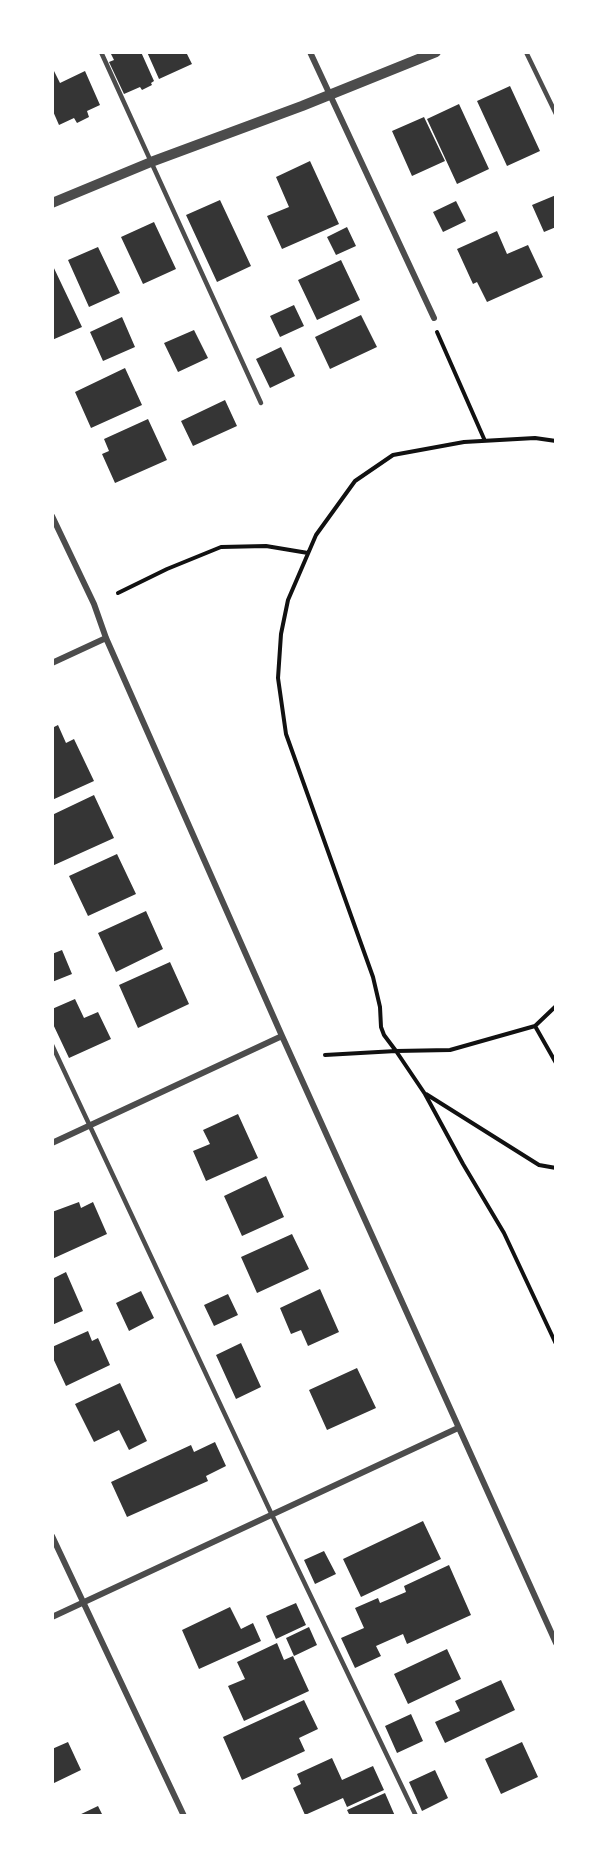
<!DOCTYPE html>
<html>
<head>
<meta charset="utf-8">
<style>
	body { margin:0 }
	#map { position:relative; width:608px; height:1868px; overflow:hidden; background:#fff; font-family:Inter,sans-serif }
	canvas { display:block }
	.frame { position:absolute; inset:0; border:54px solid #fff; pointer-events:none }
</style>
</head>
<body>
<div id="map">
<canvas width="608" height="1868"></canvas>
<div class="frame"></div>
</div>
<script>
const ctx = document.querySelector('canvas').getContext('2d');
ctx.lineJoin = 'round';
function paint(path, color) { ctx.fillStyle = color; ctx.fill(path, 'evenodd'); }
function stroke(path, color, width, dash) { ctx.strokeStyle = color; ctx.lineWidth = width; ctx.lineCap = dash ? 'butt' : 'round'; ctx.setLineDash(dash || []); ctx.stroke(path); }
paint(new Path2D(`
	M110 52H141L154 81 151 83 152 85 142 90 140 87 124 94 109 62 114 60Z
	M147 52H186L192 64 159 79Z
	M52 67 60 83 85 71 100 105 87 111 89 117 77 123 74 118 59 125 52 109Z
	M510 86 540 151 507 166 477 101Z
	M459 104 489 169 457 184 427 119Z
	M424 117 445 161 412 176 392 131Z
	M310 161 339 224 282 249 267 216 289 207 276 177Z
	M556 195V227L544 232 532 205Z
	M220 200 251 266 217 282 186 215Z
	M456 201 466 221 443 232 433 212Z
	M154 222 176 269 143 284 121 237Z
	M347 227 356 246 336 255 327 237Z
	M497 231 507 254 528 245 543 277 487 302 477 282 473 284 457 249Z
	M98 247 120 293 89 307 68 260Z
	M341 260 360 300 317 320 298 280Z
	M52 264 82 327 52 340Z
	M294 305 304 326 280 337 270 316Z
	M361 315 377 347 330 369 315 337Z
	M122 317 135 347 103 361 90 332Z
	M194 330 208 358 178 372 164 343Z
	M281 347 295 376 270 388 256 359Z
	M125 368 142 405 91 428 75 392Z
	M225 400 237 426 193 446 181 421Z
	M148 419 167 460 115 483 102 454 109 451 104 439Z
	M58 725 66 743 74 739 94 781 52 800V728Z
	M94 795 114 838 52 866V815Z
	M117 854 136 894 88 916 69 876Z
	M146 911 163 949 116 972 98 933Z
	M62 950 72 974 52 982V954Z
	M170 962 189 1004 138 1028 119 985Z
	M75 999 84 1018 98 1012 111 1039 69 1058 52 1022V1009Z
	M238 1114 258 1158 206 1181 193 1151 210 1144 203 1130Z
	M266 1176 284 1217 242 1236 224 1196Z
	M79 1202 81 1208 93 1202 107 1234 52 1259V1212Z
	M292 1234 309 1269 257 1293 241 1257Z
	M66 1272 83 1311 52 1325V1279Z
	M320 1289 339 1332 308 1346 301 1330 291 1334 280 1308Z
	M141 1291 154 1318 129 1331 116 1303Z
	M228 1294 238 1315 214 1326 204 1305Z
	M88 1331 92 1341 98 1338 110 1365 66 1386 52 1356V1347Z
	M241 1343 261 1387 236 1399 216 1355Z
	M357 1368 376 1408 327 1430 309 1390Z
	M120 1383 147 1441 129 1450 119 1430 94 1442 75 1404Z
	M215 1442 226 1466 206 1476 208 1481 127 1517 111 1482 191 1445 194 1452Z
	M423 1521 441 1559 361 1597 343 1559Z
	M324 1551 336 1574 315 1584 304 1560Z
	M449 1565 471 1615 407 1644 403 1634 376 1646 381 1656 355 1668 341 1638 364 1628 355 1608 378 1598 380 1603 406 1592 404 1586Z
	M296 1603 306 1625 276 1639 266 1616Z
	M230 1607 241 1629 253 1623 261 1641 199 1669 182 1630Z
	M309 1627 317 1645 294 1656 286 1638Z
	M277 1643 284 1660 293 1656 309 1691 244 1721 228 1686 245 1679 237 1662Z
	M447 1649 461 1679 408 1704 394 1674Z
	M501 1680 515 1710 445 1743 435 1722 460 1711 455 1701Z
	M304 1700 318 1729 299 1738 305 1751 242 1780 223 1737Z
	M411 1714 423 1741 397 1753 385 1726Z
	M68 1742 81 1770 52 1784V1749Z
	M522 1742 538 1777 501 1794 485 1759Z
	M332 1758 342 1780 373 1766 384 1790 347 1807 343 1798 305 1815 293 1788 301 1784 297 1774Z
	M435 1770 448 1798 422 1811 409 1782Z
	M385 1793 395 1816H350L347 1810Z
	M98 1806 103 1816H77Z`), '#353535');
stroke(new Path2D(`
	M437 332 485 441
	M556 441 535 438 464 442 393 455 355 481 316 535 288 600 281 634 278 678 286 734 373 977 380 1007 381 1027 384 1035 396 1051 450 1050 535 1026 556 1006
	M118 593 167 569 221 547 266 546 308 553
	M535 1026 556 1063
	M325 1055 396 1051 425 1094 463 1164 504 1233 556 1344
	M426 1094 539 1165 556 1168`), '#111', 4);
stroke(new Path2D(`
	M101 52 261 403
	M526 52 556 114
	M52 1045 272 1515 416 1816`), '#4c4c4c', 4.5);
stroke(new Path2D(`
	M310 52 434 318
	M52 516 94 604 106 638 282 1036 556 1643
	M52 663 106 638
	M52 1143 282 1036
	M52 1536 184 1816
	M52 1617 458 1428`), '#4c4c4c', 6);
stroke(new Path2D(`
	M52 203 151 162 302 106 436 52`), '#4c4c4c', 10);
</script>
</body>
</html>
